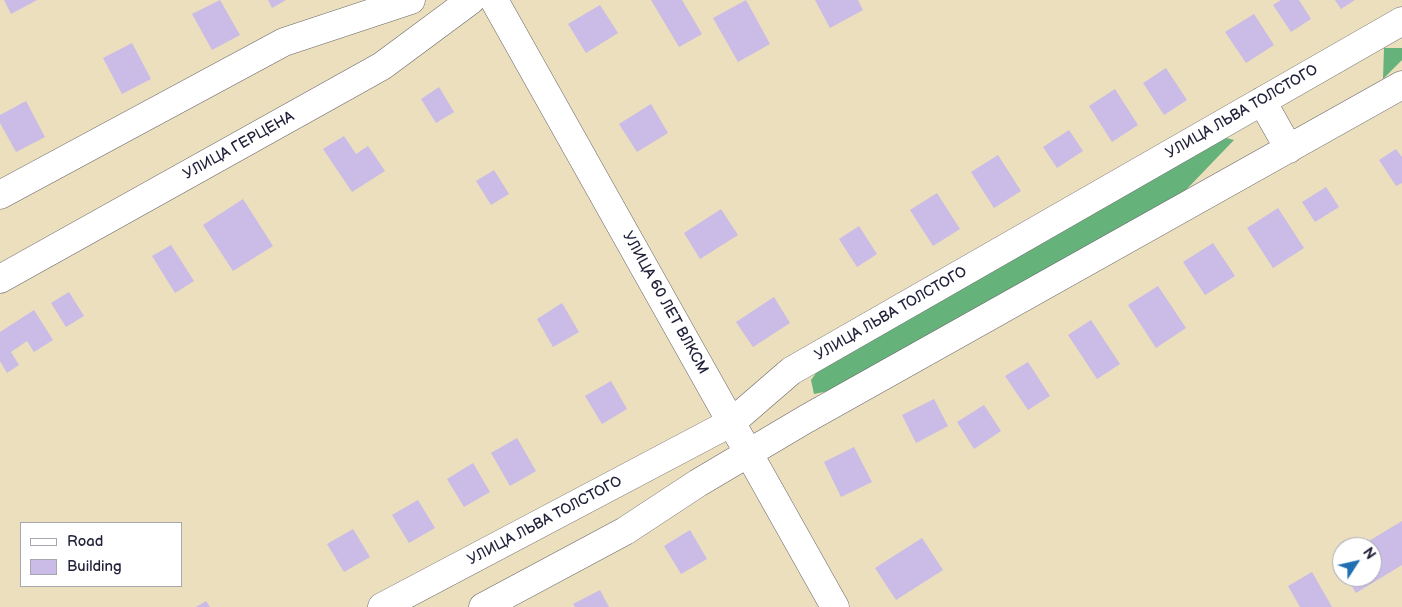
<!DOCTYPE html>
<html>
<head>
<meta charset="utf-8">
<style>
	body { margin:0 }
	#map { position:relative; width:1402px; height:607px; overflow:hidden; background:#ebdfbd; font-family:"Balsamiq Sans",sans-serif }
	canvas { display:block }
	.legend { position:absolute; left:20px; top:522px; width:162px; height:65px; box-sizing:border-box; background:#fff; border:1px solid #a7a7b1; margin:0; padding:6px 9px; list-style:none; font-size:15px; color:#22223b }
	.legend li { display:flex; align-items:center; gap:10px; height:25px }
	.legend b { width:25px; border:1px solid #a7a7b1 }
	.north { position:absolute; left:1332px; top:537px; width:50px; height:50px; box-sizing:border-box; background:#fff; border:1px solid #a7a7b1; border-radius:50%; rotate:55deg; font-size:14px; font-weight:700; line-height:20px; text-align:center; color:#22223b }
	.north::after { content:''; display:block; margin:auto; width:18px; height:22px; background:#1f6fb2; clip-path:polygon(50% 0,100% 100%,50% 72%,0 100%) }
</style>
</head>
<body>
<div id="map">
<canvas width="1402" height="607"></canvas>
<ul class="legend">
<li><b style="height:6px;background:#fff"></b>Road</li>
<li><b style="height:14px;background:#cabbe7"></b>Building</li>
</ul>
<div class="north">N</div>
</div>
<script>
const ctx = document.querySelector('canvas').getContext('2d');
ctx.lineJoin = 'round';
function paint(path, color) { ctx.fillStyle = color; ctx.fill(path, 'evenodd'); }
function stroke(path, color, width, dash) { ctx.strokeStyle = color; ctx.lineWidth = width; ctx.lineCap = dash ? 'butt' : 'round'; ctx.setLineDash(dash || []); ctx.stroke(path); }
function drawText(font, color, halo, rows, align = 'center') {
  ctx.font = font + ' "Balsamiq Sans",sans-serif'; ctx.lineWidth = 5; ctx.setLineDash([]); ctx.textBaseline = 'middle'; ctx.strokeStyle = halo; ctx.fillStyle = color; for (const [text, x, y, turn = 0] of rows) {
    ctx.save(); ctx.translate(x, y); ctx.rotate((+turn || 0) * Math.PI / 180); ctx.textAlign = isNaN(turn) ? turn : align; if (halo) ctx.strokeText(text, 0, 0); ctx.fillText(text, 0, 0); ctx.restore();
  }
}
paint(new Path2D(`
	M1384 48H1402V60L1383 79Z
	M1215 135 1234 140 1182 194 829 391 814 394 811 380 827 358Z`), '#66b27b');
paint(new Path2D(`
	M4 0H37L11 14Z
	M220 0 240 35 212 50 192 14Z
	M268 0H286L272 8Z
	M651 0H682L702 34 679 47Z
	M746 0 770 44 738 62 713 18Z
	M815 0H858L863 10 830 28Z
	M1281 0H1299L1311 19 1291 32 1273 5Z
	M1335 0H1355L1341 9Z
	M600 5 618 33 586 53 568 24Z
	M1254 14 1274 45 1246 63 1225 32Z
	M132 43 151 79 122 94 103 58Z
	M1166 68 1187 100 1164 115 1143 83Z
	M439 87 454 112 436 123 421 99Z
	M1115 89 1138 125 1112 142 1089 106Z
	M26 101 45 137 16 152 0 123V115Z
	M651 104 668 133 637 152 619 124Z
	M1069 130 1083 151 1057 168 1043 147Z
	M344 136 356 154 368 146 385 171 352 192 323 149Z
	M1396 149 1402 157V183L1396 186 1379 160Z
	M998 155 1021 191 994 208 971 172Z
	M494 170 509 194 491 205 476 181Z
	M1326 187 1339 207 1315 222 1302 202Z
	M937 193 960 229 933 246 910 210Z
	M243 199 273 246 233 271 203 225Z
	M1278 208 1304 248 1273 268 1247 228Z
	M721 209 738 235 700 259 684 233Z
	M859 226 877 254 857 267 839 239Z
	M1213 243 1235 276 1205 295 1183 262Z
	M171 245 194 281 175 293 152 256Z
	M1158 286 1186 328 1156 348 1128 305Z
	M69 292 84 316 66 327 51 303Z
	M774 297 790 323 753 347 736 322Z
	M562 303 579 332 553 347 537 319Z
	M34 310 53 340 34 352 27 341 11 352 19 365 7 373 0 361V332Z
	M1091 320 1120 364 1097 379 1068 335Z
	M1028 362 1050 396 1028 410 1005 376Z
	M611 381 627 409 602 424 585 396Z
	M934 399 948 426 916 443 902 415Z
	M984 405 1001 431 974 449 957 422Z
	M517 438 536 471 510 486 491 453Z
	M854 447 872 482 841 497 824 462Z
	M473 463 490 492 464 507 447 479Z
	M418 500 435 528 409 543 392 515Z
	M1402 521V565L1356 593 1346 577H1372V547H1359Z
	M353 529 370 557 344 572 327 544Z
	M690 530 707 559 681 574 664 546Z
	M922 538 943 570 896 600 875 568Z
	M1312 572 1332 607H1300L1288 586Z
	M600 590 609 607H575L573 604Z
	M206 601 210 607H196Z`), '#cabbe7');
const minor = new Path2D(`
	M494 0 835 607
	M1262 101 1289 149
	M0 195 284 42 411 0
	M0 279 382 66 471 0
	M382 607 732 422 791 371 1402 21
	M483 607 625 531 698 483 806 419 1402 85`);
stroke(minor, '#686468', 29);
stroke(minor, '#fff', 28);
drawText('15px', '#22223b', '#fff', [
	["УЛИЦА ЛЬВА ТОЛСТОГО",1242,112,-30],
	["УЛИЦА ГЕРЦЕНА",239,146,-29],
	["УЛИЦА 60 ЛЕТ ВЛКСМ",665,303,61],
	["УЛИЦА ЛЬВА ТОЛСТОГО",891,314,-30],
	["УЛИЦА ЛЬВА ТОЛСТОГО",545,521,-28]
]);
</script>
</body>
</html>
